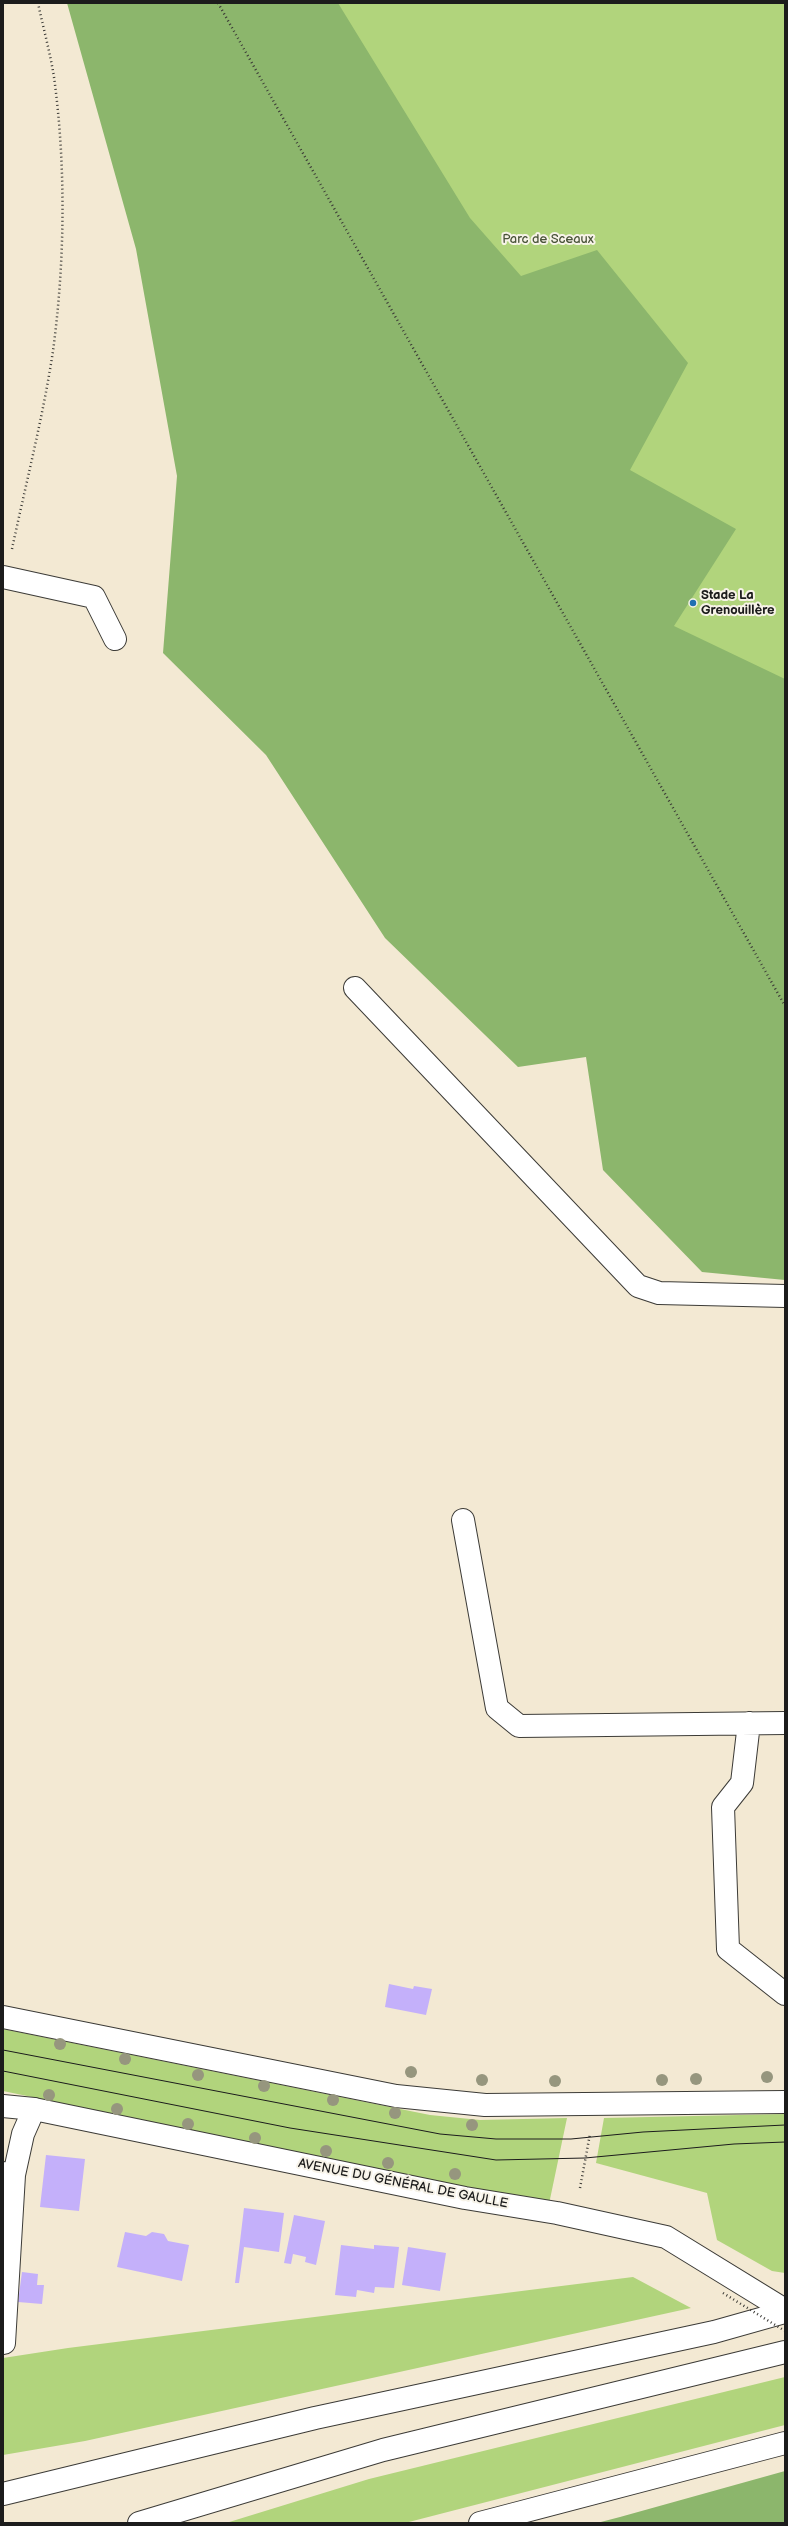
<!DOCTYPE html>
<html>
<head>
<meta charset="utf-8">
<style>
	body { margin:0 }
	#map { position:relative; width:788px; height:2526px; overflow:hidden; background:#f3e9d3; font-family:"Balsamiq Sans",sans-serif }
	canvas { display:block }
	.frame { position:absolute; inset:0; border:4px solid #1c1c1c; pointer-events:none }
</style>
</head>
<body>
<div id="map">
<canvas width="788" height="2526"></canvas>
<div class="frame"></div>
</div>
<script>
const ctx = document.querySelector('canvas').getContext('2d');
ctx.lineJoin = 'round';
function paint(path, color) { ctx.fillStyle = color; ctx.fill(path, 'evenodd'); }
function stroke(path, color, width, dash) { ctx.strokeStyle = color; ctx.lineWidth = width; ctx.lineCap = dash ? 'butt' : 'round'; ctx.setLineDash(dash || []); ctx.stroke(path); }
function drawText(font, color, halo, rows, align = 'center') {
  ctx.font = font + ' "Balsamiq Sans",sans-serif'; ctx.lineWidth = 4; ctx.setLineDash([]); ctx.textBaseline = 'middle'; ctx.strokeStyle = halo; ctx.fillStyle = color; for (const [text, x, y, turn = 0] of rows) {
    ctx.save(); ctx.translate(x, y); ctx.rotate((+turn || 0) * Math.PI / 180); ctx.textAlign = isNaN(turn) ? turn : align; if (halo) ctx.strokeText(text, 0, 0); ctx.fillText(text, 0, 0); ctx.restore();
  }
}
paint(new Path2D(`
	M96 3H785V1155Z
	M3 2029 430 2115 480 2120 567 2118 549 2204 3 2091Z
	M785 2114V2273L772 2271 717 2240 707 2193 596 2163 604 2118Z
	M633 2277 691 2308 85 2441 3 2455V2358L68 2348Z
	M785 2377V2425L405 2523H226L369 2479Z`), '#b1d47c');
paint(new Path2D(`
	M67 3H338L470 218 521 276 597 250 688 363 630 470 736 529 674 626 785 679V1280L702 1272 603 1170 586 1057 518 1067 385 938 266 755 163 653 177 476 136 249Z
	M785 2471V2523H597L620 2517Z`), '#8cb66c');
paint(new Path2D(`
	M389 1984 413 1989 414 1986 432 1989 426 2015 385 2007Z
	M46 2155 85 2159 79 2211 40 2207Z
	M244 2208 284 2213 279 2252 244 2247 239 2283H235Z
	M294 2215 325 2221 316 2265 305 2262 306 2257 293 2254 291 2264 284 2263Z
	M125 2232 146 2236 152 2232 164 2234 168 2241 189 2245 182 2281 117 2267Z
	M341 2245 374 2249V2245L399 2247 394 2288 375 2287 374 2293 357 2290 356 2297 335 2295Z
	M408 2247 446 2253 440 2291 402 2285Z
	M22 2272 38 2274 37 2285H44L42 2304 18 2302Z`), '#c4b0fa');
const minor = new Path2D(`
	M3 577 94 597 115 639
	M355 988 638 1286 659 1293 785 1296
	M463 1520 497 1708 519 1726 785 1723
	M749 1723 742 1783 723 1807 728 1949 785 1994
	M3 2173 14 2175 23 2134 34 2109
	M4 2343 14 2175`);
const major = new Path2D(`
	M3 2017 396 2096 485 2105 785 2102
	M3 2106 34 2109 465 2198 557 2213 666 2237 785 2310`);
const highway = new Path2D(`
	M3 2494 315 2418 714 2332 785 2312
	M139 2523 383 2450 785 2352
	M480 2523 785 2443`);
stroke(minor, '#3c3b37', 24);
stroke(major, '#3c3b37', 24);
stroke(highway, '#3c3b37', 24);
stroke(new Path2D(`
	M218 3 785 1006
	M12 549C26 483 43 417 53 351 65 261 66 166 54 77 50 52 43 27 38 3
	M580 2188 590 2134`), '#3c3b37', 2.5, [1, 3]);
stroke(minor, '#fff', 22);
stroke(major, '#fff', 22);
stroke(highway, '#fff', 22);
stroke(new Path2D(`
	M3 2050 440 2134 496 2139H571L643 2132 785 2125
	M3 2071 290 2128 496 2160 585 2158 734 2144 785 2142`), '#1c1c1c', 1);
stroke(new Path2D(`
	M723 2293 785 2331`), '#3c3b37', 2.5, [1, 3]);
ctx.fillStyle = '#96967e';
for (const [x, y] of [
	[60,2044],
	[125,2059],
	[411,2072],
	[198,2075],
	[767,2077],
	[696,2079],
	[482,2080],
	[662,2080],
	[555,2081],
	[264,2086],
	[49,2095],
	[333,2100],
	[117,2109],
	[395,2113],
	[188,2124],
	[472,2125],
	[255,2138],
	[326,2151],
	[388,2163],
	[455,2174]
]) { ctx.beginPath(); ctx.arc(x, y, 6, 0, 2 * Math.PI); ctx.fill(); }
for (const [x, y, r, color] of [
	[693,603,4,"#1f6fb2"]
]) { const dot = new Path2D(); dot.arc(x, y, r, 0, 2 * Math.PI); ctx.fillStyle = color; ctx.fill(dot); stroke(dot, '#f7f3e8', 1.5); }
drawText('13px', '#495339', '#f7f3e8', [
	["Parc de Sceaux",548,240]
]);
drawText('bold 13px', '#1c1c1c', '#f7f3e8', [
	["Stade La",701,596],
	["Grenouillère",701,611]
], 'left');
drawText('13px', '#1c1c1c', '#f7f3e8', [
	["AVENUE DU GÉNÉRAL DE GAULLE",403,2184,11]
]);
</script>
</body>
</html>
